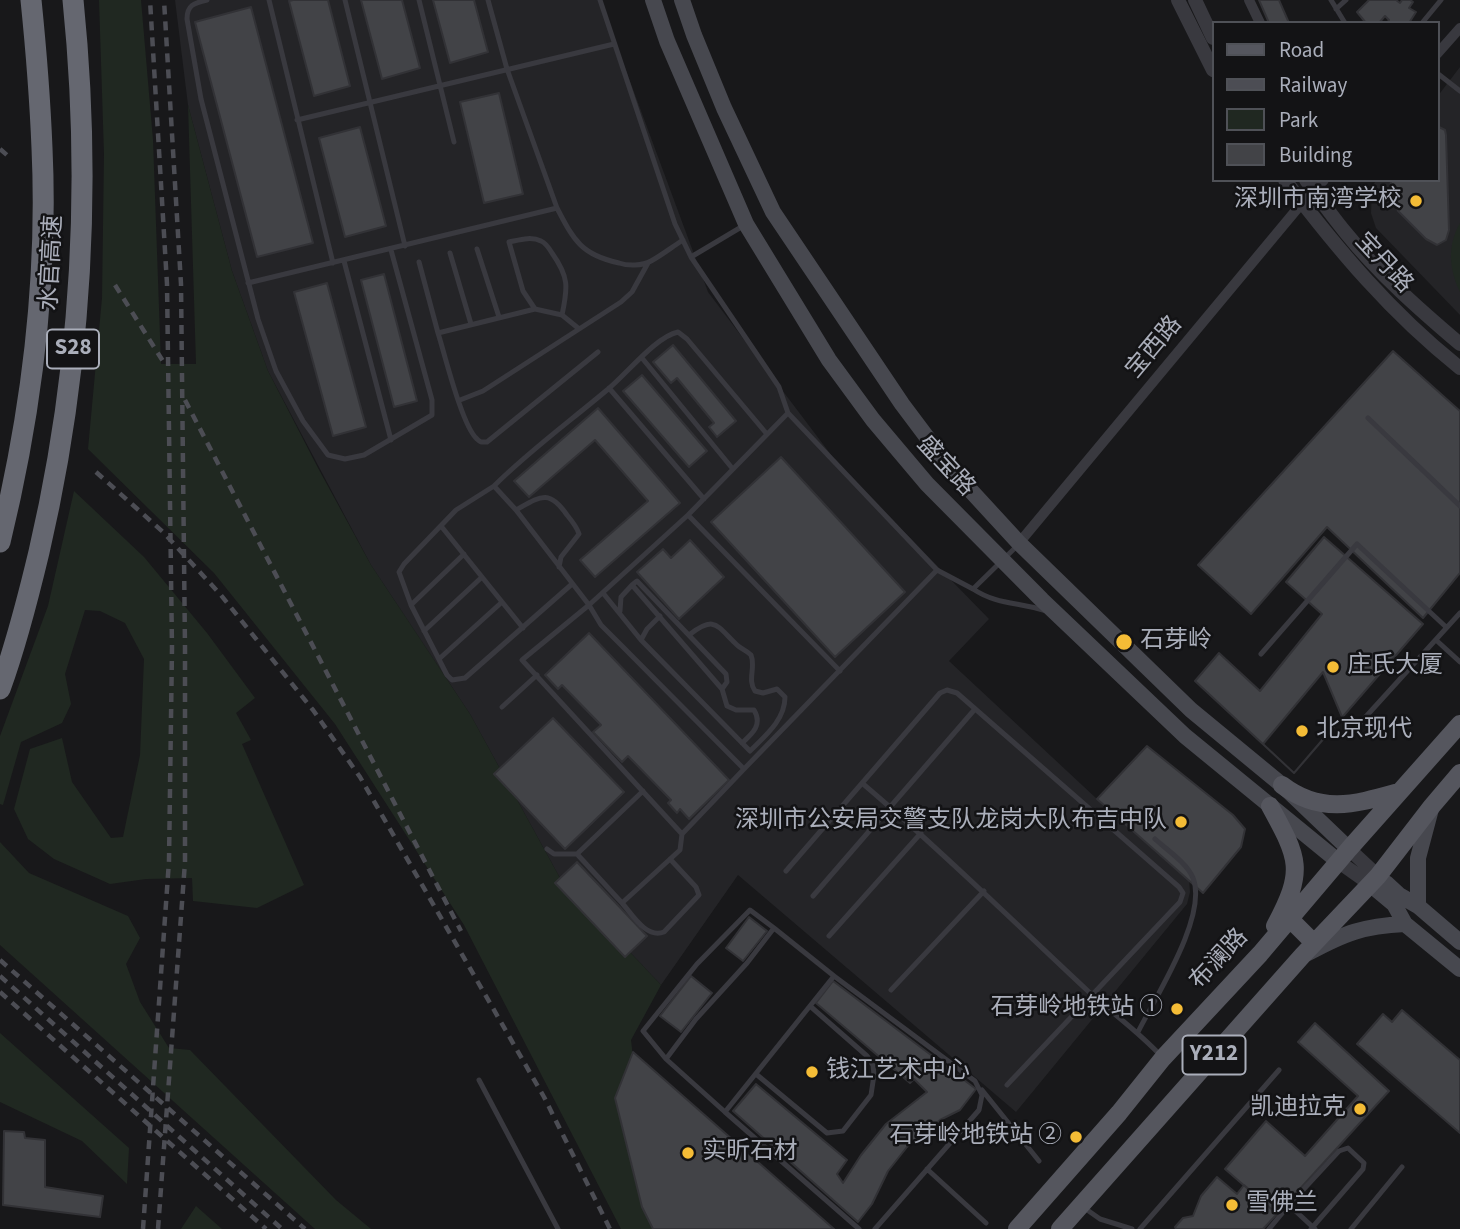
<!DOCTYPE html>
<html>
<head>
<meta charset="utf-8">
<style>
	body { margin:0 }
	#map { position:relative; width:1460px; height:1229px; overflow:hidden; background:#18181a; font-family:"Source Sans 3",sans-serif }
	canvas { display:block }
	.legend { position:absolute; left:1212px; top:21px; width:228px; height:161px; box-sizing:border-box; background:#131315; border:2px solid #4f5157; margin:0; padding:9px 12px; list-style:none; font-size:21px; color:#aaaeba }
	.legend li { display:flex; align-items:center; gap:14px; height:35px }
	.legend b { width:35px; border:2px solid #4f5157 }
</style>
</head>
<body>
<div id="map">
<canvas width="1460" height="1229"></canvas>
<ul class="legend">
<li><b style="height:9px;background:#55565e"></b>Road</li>
<li><b style="height:9px;background:#4c4d54"></b>Railway</li>
<li><b style="height:19px;background:#202821"></b>Park</li>
<li><b style="height:19px;background:#424347"></b>Building</li>
</ul>
</div>
<script>
const ctx = document.querySelector('canvas').getContext('2d');
ctx.lineJoin = 'round';
function paint(path, color) { ctx.fillStyle = color; ctx.fill(path, 'evenodd'); }
function stroke(path, color, width, dash) { ctx.strokeStyle = color; ctx.lineWidth = width; ctx.lineCap = dash ? 'butt' : 'round'; ctx.setLineDash(dash || []); ctx.stroke(path); }
function drawText(font, color, halo, rows, align = 'center') {
  ctx.font = font + ' "Source Sans 3","Noto Sans SC",sans-serif'; ctx.lineWidth = 5; ctx.setLineDash([]); ctx.textBaseline = 'middle'; ctx.strokeStyle = halo; ctx.fillStyle = color; for (const [text, x, y, turn = 0] of rows) {
    ctx.save(); ctx.translate(x, y); ctx.rotate((+turn || 0) * Math.PI / 180); ctx.textAlign = isNaN(turn) ? turn : align; if (halo) ctx.strokeText(text, 0, 0); ctx.fillText(text, 0, 0); ctx.restore();
  }
}
paint(new Path2D(`
	M175 0H600L708 292 838 464 989 619 949 661 1097 799 1189 880 1190 892 1187 904 1016 1112 738 875 661 985 560 878 470 714 371 565 268 371 232 271 188 105Z
	M1460 67V315L1376 228 1371 213 1372 188 1376 180H1437V97Z`), '#242427');
paint(new Path2D(`
	M99 0H141L153 140 161 364H196L188 105 232 271 268 371 318 468 371 565 470 714 560 878 661 985 631 1040 653 1229H621L464 925 335 724 214 573 88 449 102 298 104 154Z
	M1460 223V292C1449 269 1447 246 1460 223Z
	M74 491 144 557 207 633 255 698 236 713 251 740 242 744 304 885 257 908 193 901 192 878 146 879 110 884 54 859 28 839 14 809 30 749 62 738 72 782 111 838 123 837 140 755 144 659 125 623 100 611 85 610 65 674 71 704 62 723 21 742 3 805 0 804V736L48 606Z
	M0 842 29 873 128 916 140 938 126 964 140 1002 169 1048 190 1050 336 1200 371 1229H315L0 945Z
	M0 1033 129 1148 127 1184 82 1141 0 1102Z
	M196 1206 222 1229H181Z`), '#202821');
const building = new Path2D(`
	M293 0H328L350 86 314 96 289 1Z
	M361 0H402L420 68 382 79Z
	M433 0H474L488 52 450 63Z
	M1259 0H1279L1289 23H1269Z
	M1369 0H1396L1400 3 1402 0H1410L1413 2 1409 8 1416 12 1409 23H1387L1389 20 1385 16 1379 23H1366L1357 12Z
	M251 7 313 243 257 257 195 22Z
	M499 93 523 194 484 203 460 102Z
	M1437 126 1445 130 1446 135 1449 230 1446 240 1437 245 1426 239 1398 211 1390 191 1391 180H1437Z
	M360 127 386 226 345 237 319 138Z
	M384 274 417 401 394 407 361 280Z
	M327 283 366 427 333 436 294 292Z
	M673 345 736 421 717 437 709 427 714 423 677 378 671 383 653 362Z
	M1393 351 1460 411V573L1423 618 1327 527 1251 614 1198 565Z
	M642 375 707 451 689 467 623 391Z
	M598 408 680 503 595 577 580 560 648 501 595 440 529 497 514 481Z
	M781 457 905 592 835 657 711 522Z
	M1324 537 1423 624 1294 773 1195 681 1219 653 1260 691 1322 614 1286 582Z
	M690 540 724 577 679 619 637 572 663 549 671 558Z
	M589 633 729 780 689 819 680 809 677 813 668 803 671 800 628 756 622 762 593 732 601 725 562 685 558 689 545 675Z
	M1323 672 1342 717 1294 773 1263 744Z
	M553 718 624 792 565 849 494 774Z
	M1147 746 1233 815 1245 829 1241 847 1203 893 1097 799Z
	M577 862 647 936 625 957 555 883Z
	M749 917 767 931 743 961 726 948Z
	M691 976 712 993 681 1032 660 1016Z
	M833 981 976 1089 960 1110 940 1120 907 1147 888 1171 872 1204 858 1222 733 1111 756 1084 847 1160 837 1174 843 1183 861 1155 886 1124 927 1092 914 1079 910 1083 816 1003Z
	M1402 1010 1460 1060V1133L1357 1044 1383 1014 1392 1022Z
	M1315 1023 1389 1091 1277 1214 1225 1169 1266 1121 1305 1156 1358 1096 1298 1042Z
	M633 1052 834 1229H653L642 1207 615 1098Z
	M4 1131 24 1132 25 1138 45 1140V1187L103 1196 100 1217 3 1205Z
	M1217 1177 1237 1194 1244 1185 1277 1214 1263 1229H1176L1175 1227 1183 1218 1193 1216 1201 1196Z`);
paint(building, '#424347');
stroke(building, '#323236', 2);
stroke(new Path2D(`
	M207 0C194 3 187 5 187 19L201 99 258 319 276 371 303 421 328 455 345 459 364 455 432 415V400L391 250
	M269 0 333 263
	M345 0 405 246
	M419 0 454 142
	M488 0 507 69 557 208C574 241 582 255 619 263 628 266 642 266 651 261 662 255 672 247 683 240
	M600 0 675 224 691 257 779 387 788 413 937 570 973 589 1018 545
	M1331 0 1345 23
	M1336 9 1346 0
	M1422 23 1441 0
	M1437 73 1460 91
	M297 120 614 44
	M477 249 499 317
	M450 253 471 324
	M691 257 743 226
	M344 261 391 440
	M419 262 438 333
	M248 283 557 208
	M535 309 523 291 509 242C519 240 531 236 541 241 546 243 549 248 552 253 569 277 568 287 562 315
	M578 328 562 315 535 309 438 333C445 355 462 426 477 439 481 443 482 442 487 442L598 352
	M642 358 732 468
	M609 388 704 499
	M460 400 483 391 621 302 632 292 648 263
	M788 413 688 515 589 605 601 625 624 648 744 769 937 570
	M1368 418 1460 506
	M494 486 456 510 404 564 399 572 411 605 447 675 452 680 465 678 572 584
	M516 510C541 496 549 489 567 515 572 521 577 527 579 534L561 557 559 567
	M688 515 840 671
	M441 526 523 628
	M632 585 637 581 726 674 727 682 722 689
	M973 589C997 605 1019 602 1046 611
	M603 593 641 640 750 751C765 736 785 720 785 697L777 689 763 693 755 691C747 680 756 667 751 655 746 650 741 649 737 645 716 625 715 615 689 635
	M411 605 464 554
	M620 611 621 597 632 585 722 689 727 706 736 710H754C763 725 752 734 742 743
	M424 631 482 577
	M641 640 647 629 660 616
	M1436 640 1460 662
	M1261 654 1357 544 1446 627
	M439 659 502 602
	M502 707 537 675
	M1351 733 1460 613
	M744 769 682 834 522 660 589 605 516 510 494 486C529 451 569 422 607 390 626 375 655 337 678 332L687 339 766 433
	M862 783C941 850 1014 922 1089 992 1113 1014 1139 1032 1161 1056
	M547 849 554 854H577L622 903 680 850 682 834
	M577 854 643 791
	M786 871 940 693 947 690 957 693 1179 887 1183 893 1180 902 1007 1085
	M813 896 975 709
	M622 903C632 914 646 939 664 932L699 895 696 887 670 859
	M829 936 921 833
	M891 990 984 891
	M1138 1032C1156 996 1208 916 1193 878 1187 863 1167 850 1155 839
	M666 1059 643 1031 697 964 750 910 774 928
	M756 1074 827 1133 843 1131 871 1095 874 1075 873 1065 867 1056 810 1006
	M479 1080 558 1229
	M982 1090 1039 1161
	M725 1112 666 1059 696 1019 747 963 774 928 834 976
	M927 1169 986 1223
	M1289 1205 1339 1151 1348 1148 1364 1163 1363 1169 1311 1229
	M1083 1207 1100 1219 1132 1229
	M859 1229 725 1112 834 976 975 1081 982 1095 979 1110 875 1229
	M1140 1229 1279 1070
	M1269 1229 1289 1205 1315 1229
	M1351 1229 1402 1167`), '#39393f', 5);
stroke(new Path2D(`
	M1249 0 1260 23
	M1437 54 1460 28
	M1019 543 1302 203 1324 180`), '#39393f', 10);
stroke(new Path2D(`
	M1178 0 1213 70
	M1195 0 1213 38
	M1285 180C1338 250 1391 313 1460 368
	M1306 180C1319 198 1332 216 1346 233 1379 274 1420 310 1460 344
	M1349 849 1378 876
	M1339 862 1370 884`), '#39393f', 14);
stroke(new Path2D(`
	M653 0 667 41 746 224 829 360 873 420 927 484 1042 600 1185 736 1339 862
	M682 0 694 35 724 108 773 212 902 404 950 468 1019 543 1191 710 1282 785 1349 849
	M1386 883 1399 895 1418 906 1460 942
	M1370 884 1394 904 1405 924 1460 969
	M1418 906V858L1431 809
	M1308 953C1345 933 1363 926 1405 924`), '#47484f', 16);
stroke(new Path2D(`
	M1282 785C1321 815 1356 804 1399 792
	M1270 806C1299 859 1305 870 1275 926
	M1290 919 1314 943
	M1017 1229 1119 1113 1163 1058 1260 954 1349 849 1460 724
	M1060 1229 1302 956 1378 876 1432 806 1460 773`), '#55565e', 18);
stroke(new Path2D(`
	M0 542C31 415 48 279 42 148 40 99 36 49 31 0
	M0 689C16 645 28 598 39 552 81 371 92 185 73 0`), '#656770', 21);
stroke(new Path2D(`
	M0 149 8 156
	M115 285 166 366
	M185 400 461 931
	M96 472 163 532 220 594 313 710 360 777 544 1097 610 1229
	M0 960 305 1229
	M0 976 282 1229
	M0 992 266 1229
	M143 1229 169 861 172 648 167 284 150 0
	M158 1229 185 862V648L181 284 164 0`), '#4c4d54', 4.5, [9, 7]);
for (const [x, y, r, color] of [
	[1416,201,7,"#f4bc36"],
	[1124,642,9,"#f4bc36"],
	[1333,667,7,"#f4bc36"],
	[1302,731,7,"#f4bc36"],
	[1181,822,7,"#f4bc36"],
	[1177,1009,7,"#f4bc36"],
	[812,1072,7,"#f4bc36"],
	[1360,1109,7,"#f4bc36"],
	[1076,1137,7,"#f4bc36"],
	[688,1153,7,"#f4bc36"],
	[1232,1205,7,"#f4bc36"]
]) { const dot = new Path2D(); dot.arc(x, y, r, 0, 2 * Math.PI); ctx.fillStyle = color; ctx.fill(dot); stroke(dot, '#131315', 2.5); }
for (const [x, y, w] of [
	[73,349,52],
	[1214,1055,63]
]) { const box = new Path2D(); box.roundRect(x - w / 2, y - 19.5, w, 39, 5); ctx.fillStyle = '#131315'; ctx.fill(box); stroke(box, '#aaaeba', 2); }
drawText('bold 23px', '#aaaeba', null, [
	["S28",73,349],
	["Y212",1214,1055]
]);
drawText('24px', '#aaaeba', '#131315', [
	["深圳市南湾学校",1402,201,"right"],
	["石芽岭",1140,642],
	["庄氏大厦",1347,667],
	["北京现代",1316,731],
	["深圳市公安局交警支队龙岗大队布吉中队",1167,822,"right"],
	["石芽岭地铁站 ①",1163,1009,"right"],
	["钱江艺术中心",826,1072],
	["凯迪拉克",1346,1109,"right"],
	["石芽岭地铁站 ②",1062,1137,"right"],
	["实昕石材",702,1153],
	["雪佛兰",1246,1205]
], 'left');
drawText('24px', '#aaaeba', '#131315', [
	["水官高速",53,263,-87],
	["宝丹路",1383,264,47],
	["宝西路",1155,348,-50],
	["盛宝路",945,467,47],
	["布澜路",1220,960,-47]
]);
</script>
</body>
</html>
